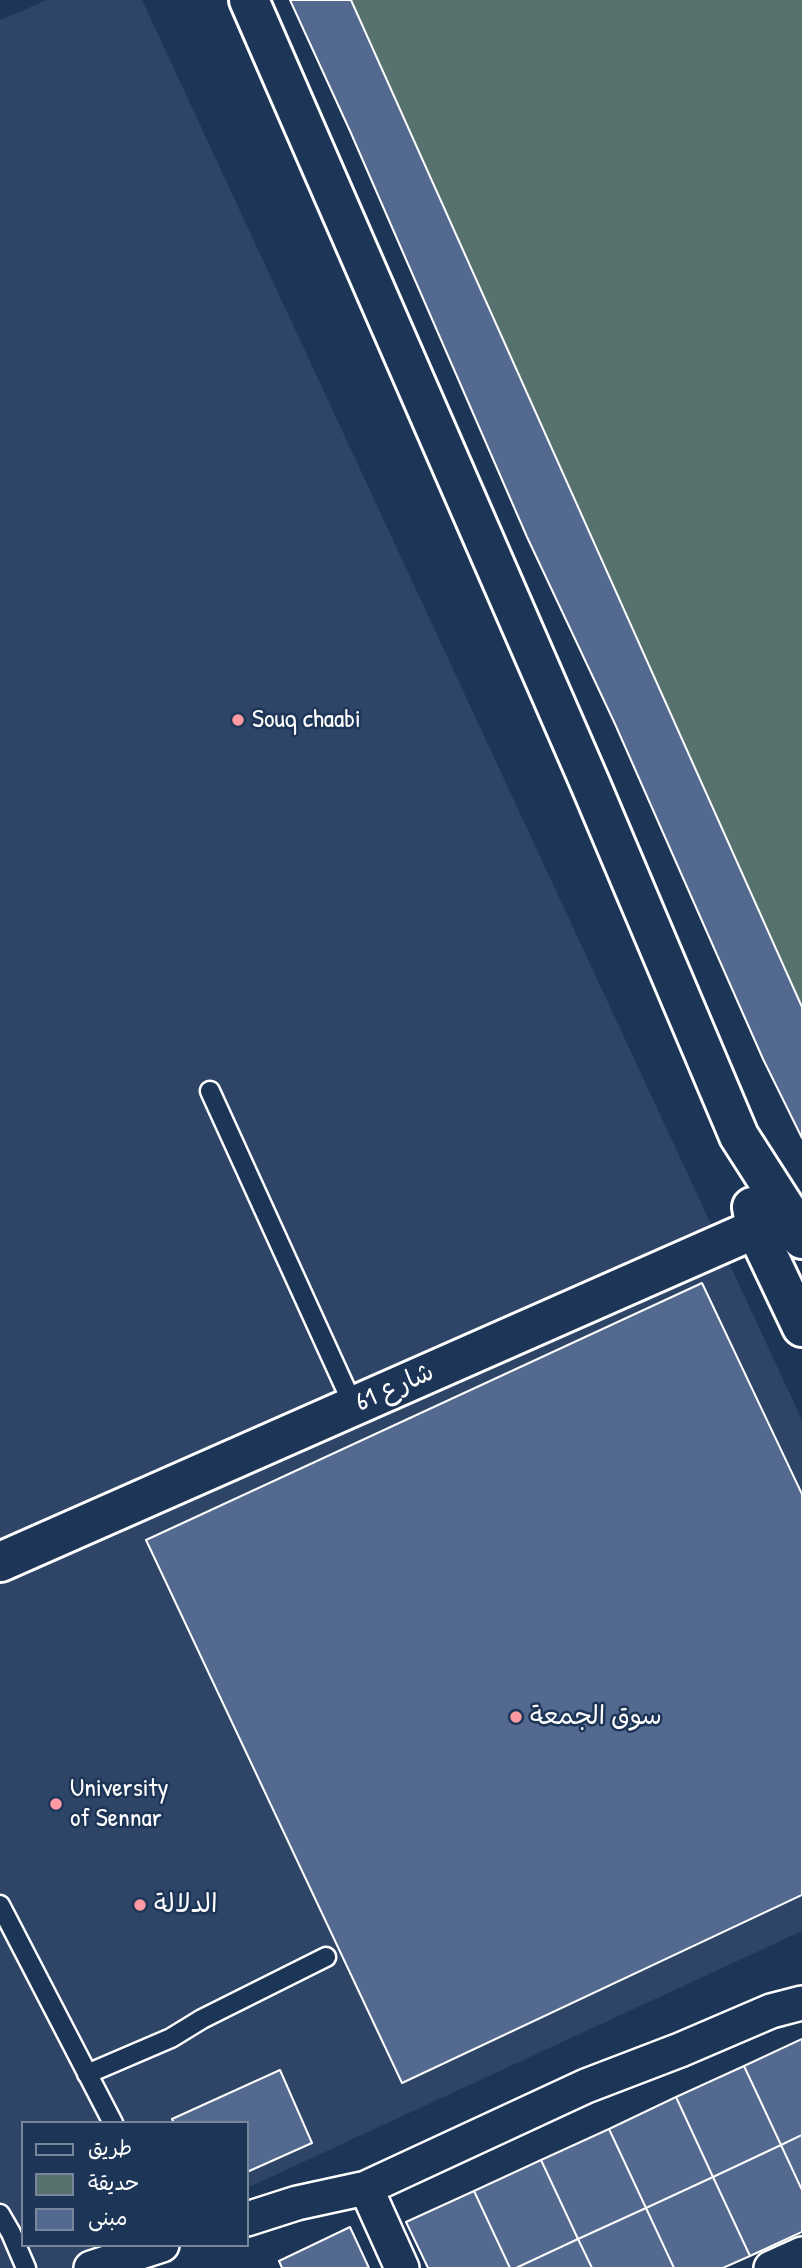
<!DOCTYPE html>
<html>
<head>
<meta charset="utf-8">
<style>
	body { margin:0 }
	#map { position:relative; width:802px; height:2268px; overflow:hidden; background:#1d3557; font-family:"Patrick Hand","Playpen Sans Arabic",sans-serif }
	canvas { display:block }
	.legend { position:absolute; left:21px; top:2121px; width:228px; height:126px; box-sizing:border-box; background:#1d3557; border:2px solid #77869a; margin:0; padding:9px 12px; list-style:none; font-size:21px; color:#fff }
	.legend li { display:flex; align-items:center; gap:14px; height:35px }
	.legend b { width:35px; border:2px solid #77869a }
</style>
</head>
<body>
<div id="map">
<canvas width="802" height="2268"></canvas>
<ul class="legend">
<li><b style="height:9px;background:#1d3557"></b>طريق</li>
<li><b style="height:19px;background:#57716e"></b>حديقة</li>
<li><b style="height:19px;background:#546990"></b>مبنى</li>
</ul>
</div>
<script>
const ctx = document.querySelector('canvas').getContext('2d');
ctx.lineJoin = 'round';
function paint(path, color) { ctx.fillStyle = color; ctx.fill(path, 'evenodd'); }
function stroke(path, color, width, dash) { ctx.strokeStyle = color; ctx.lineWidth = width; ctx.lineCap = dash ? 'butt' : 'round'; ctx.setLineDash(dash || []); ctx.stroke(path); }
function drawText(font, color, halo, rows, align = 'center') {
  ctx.font = font + ' "Patrick Hand","Playpen Sans Arabic",sans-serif'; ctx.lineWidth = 5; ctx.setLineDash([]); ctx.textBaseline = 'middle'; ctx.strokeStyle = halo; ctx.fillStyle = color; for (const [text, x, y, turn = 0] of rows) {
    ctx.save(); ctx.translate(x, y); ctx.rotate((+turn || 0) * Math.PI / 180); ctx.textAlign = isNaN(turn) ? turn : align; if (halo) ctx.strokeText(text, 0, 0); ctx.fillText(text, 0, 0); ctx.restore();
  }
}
paint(new Path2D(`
	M47 0H142L802 1420V1931L247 2188V2123H23V2245H123L73 2268H0V20Z`), '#2e4568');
paint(new Path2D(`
	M290 0H802V1138L763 1059 615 724 527 537 350 131Z`), '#57716e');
const building = new Path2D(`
	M290 0H351L802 1007V1138L763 1059 615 724 527 537 350 131Z
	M702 1283 802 1494V1895L402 2083 146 1540Z
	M802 2039V2135L781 2145 744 2066Z
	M744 2066 781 2145 713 2177 676 2097Z
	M280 2070 312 2143 247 2172V2123H174L172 2119Z
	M676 2097 713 2177 646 2208 609 2129Z
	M609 2129 646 2208 578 2239 541 2160Z
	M802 2135V2190L781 2145Z
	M781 2145 802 2190V2232L750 2256 713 2177Z
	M541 2160 578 2239 516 2268H510L474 2191Z
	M713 2177 750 2256 723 2268H674L646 2208Z
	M474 2191 510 2268H428L406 2222Z
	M646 2208 674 2268H592L578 2239Z
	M350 2227 369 2268H282L279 2261Z
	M578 2239 592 2268H516Z`);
paint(building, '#546990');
stroke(building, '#fff', 2);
const lane = new Path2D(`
	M210 1091 354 1407
	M0 1905 113 2123
	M87 2074 171 2038 202 2019 326 1957
	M0 2214 11 2233 26 2268`);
const street = new Path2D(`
	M366 2188 402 2268
	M247 2219 297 2203 366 2188 586 2086 680 2050 771 2011 802 2003
	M91 2268 162 2245
	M771 2268 802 2254`);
const secondary = new Path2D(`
	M249 0 589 781 739 1136 789 1214 802 1239
	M752 1207 756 1230 802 1327
	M0 1562 789 1214`);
stroke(lane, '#fff', 23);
stroke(street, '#fff', 38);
stroke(secondary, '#fff', 44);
stroke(lane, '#1d3557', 18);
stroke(street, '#1d3557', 33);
stroke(secondary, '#1d3557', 38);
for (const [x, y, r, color] of [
	[238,720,7,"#ff9aa2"],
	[516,1717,7,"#ff9aa2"],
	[56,1804,7,"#ff9aa2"],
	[140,1905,7,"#ff9aa2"]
]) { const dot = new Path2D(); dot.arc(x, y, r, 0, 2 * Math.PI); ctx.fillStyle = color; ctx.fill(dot); stroke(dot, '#1d3557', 2.5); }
drawText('26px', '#fff', '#1d3557', [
	["Souq chaabi",252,720],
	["سوق الجمعة",530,1717],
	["University",70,1789],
	["of Sennar",70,1819],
	["الدلالة",154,1905]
], 'left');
drawText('26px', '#fff', '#1d3557', [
	["شارع 61",395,1388,-24]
]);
</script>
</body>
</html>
